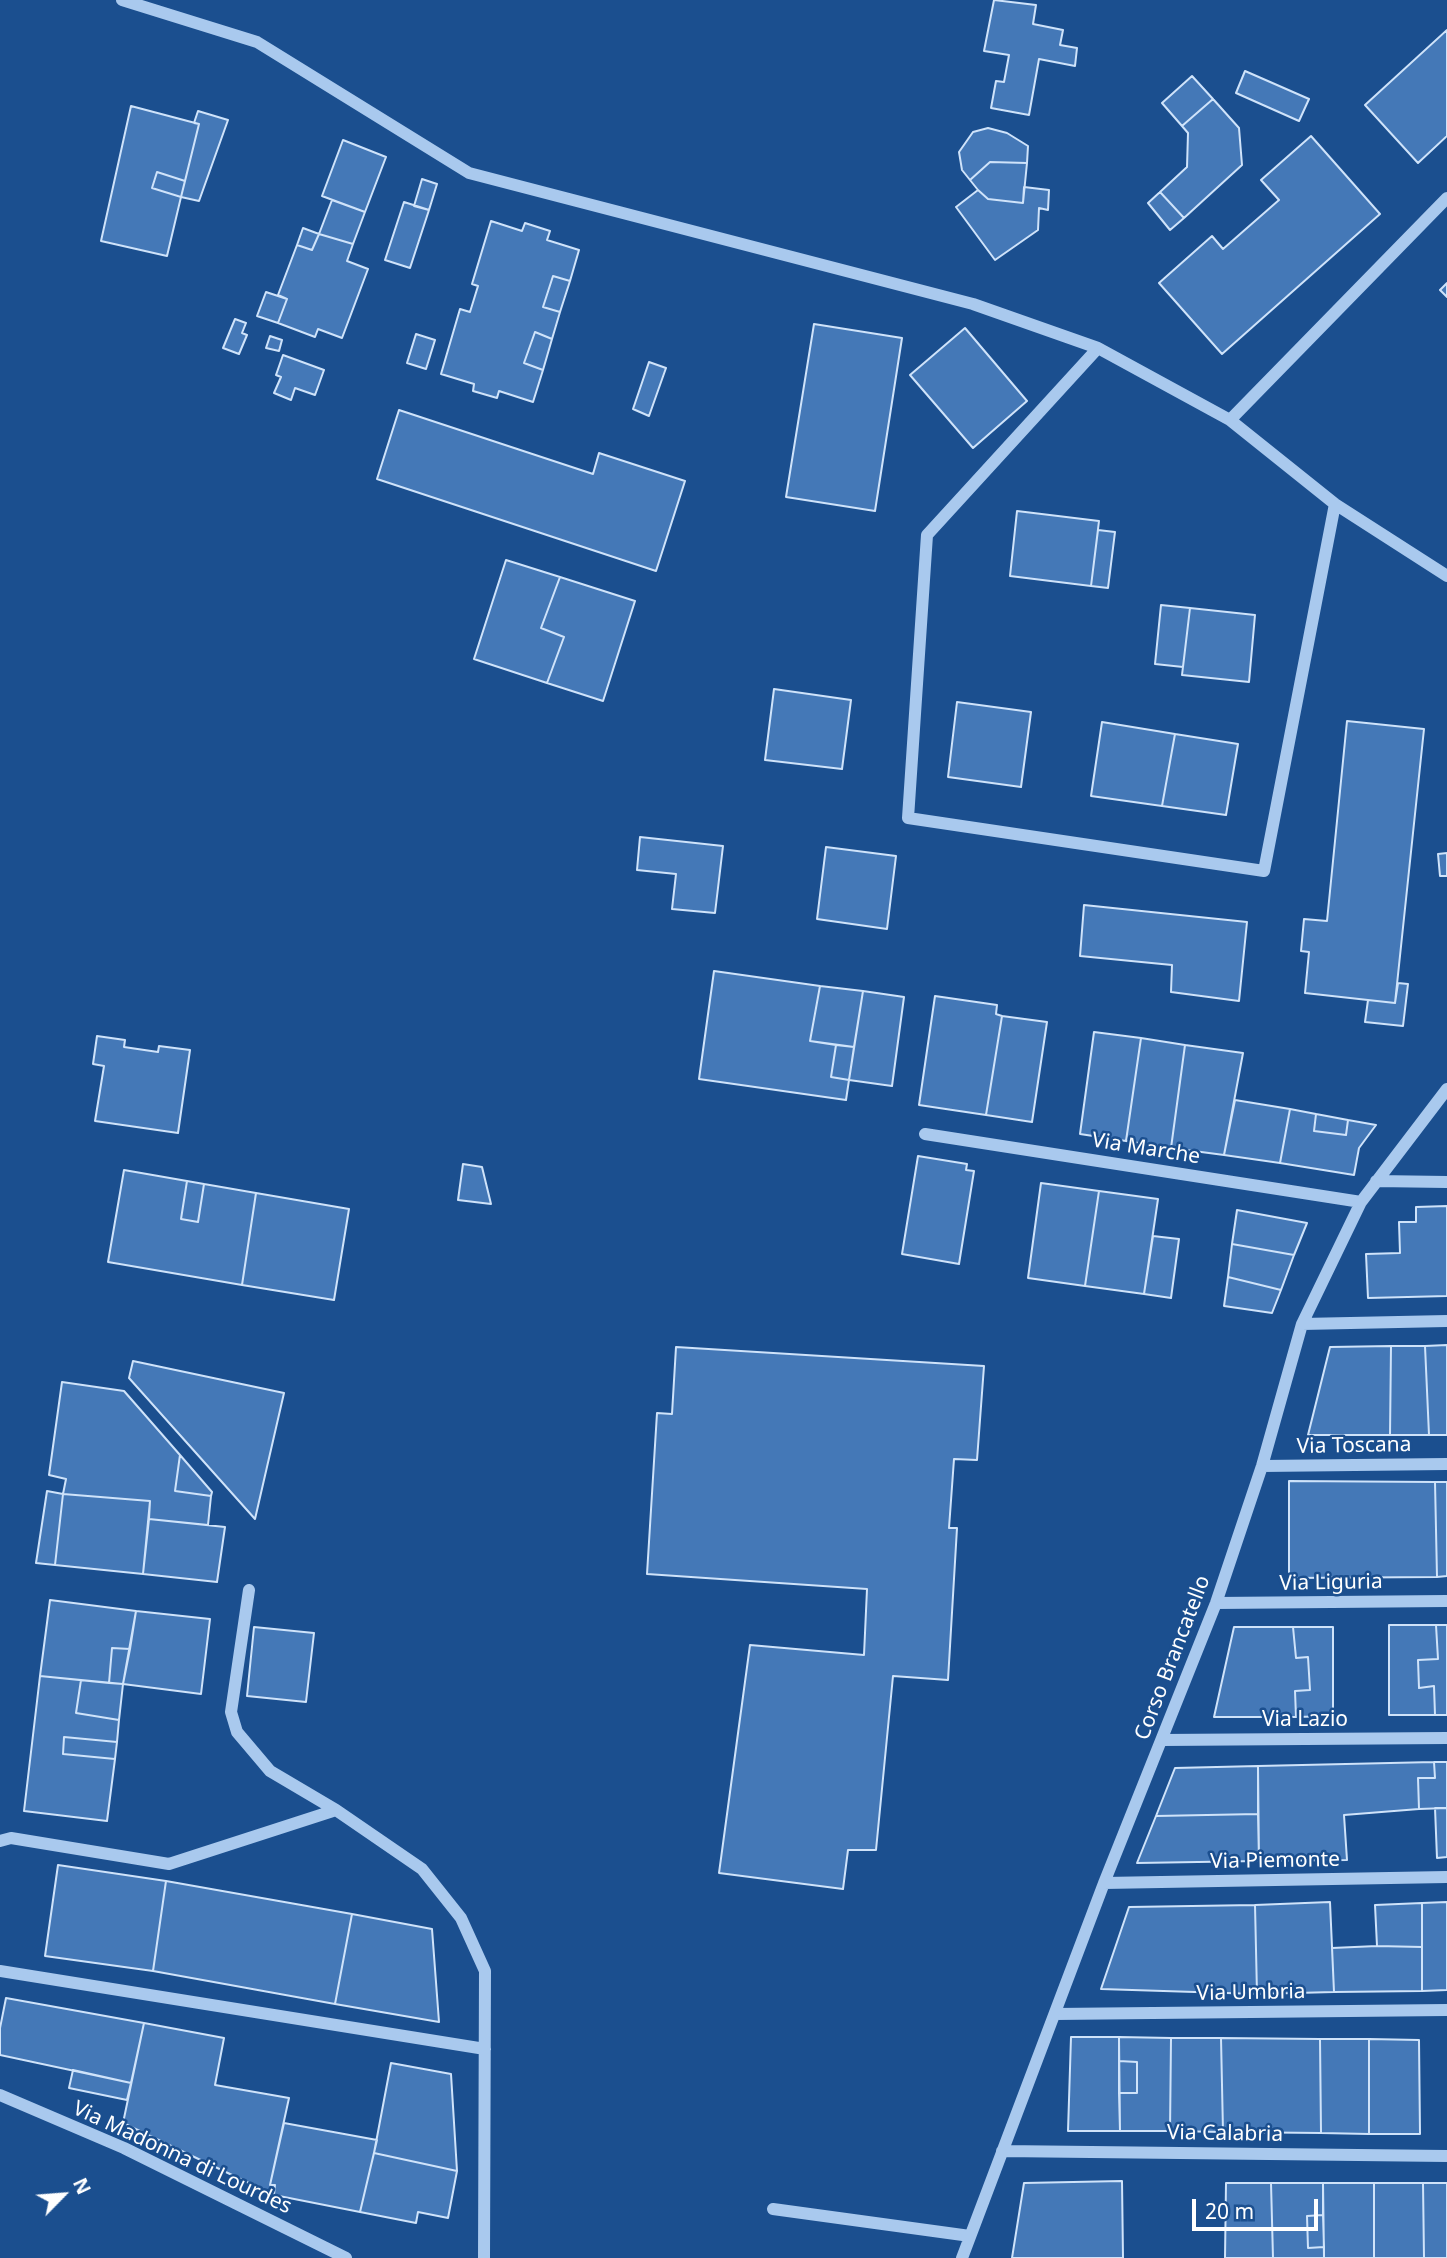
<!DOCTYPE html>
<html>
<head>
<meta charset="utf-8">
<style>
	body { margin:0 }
	#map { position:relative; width:1447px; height:2258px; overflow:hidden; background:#1b4f8f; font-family:"Noto Sans",sans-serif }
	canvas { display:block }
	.north { position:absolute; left:28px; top:2160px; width:70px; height:70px; -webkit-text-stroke:5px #1b4f8f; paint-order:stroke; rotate:65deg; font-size:19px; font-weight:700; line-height:28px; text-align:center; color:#fff }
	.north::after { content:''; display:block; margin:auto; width:24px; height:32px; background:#fff; clip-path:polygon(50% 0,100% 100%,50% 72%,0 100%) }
	.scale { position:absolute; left:1192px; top:2199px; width:126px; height:32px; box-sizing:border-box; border:4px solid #fff; border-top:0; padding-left:9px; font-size:21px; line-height:24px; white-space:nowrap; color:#fff; -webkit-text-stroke:5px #1b4f8f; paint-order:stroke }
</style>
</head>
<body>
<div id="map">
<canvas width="1447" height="2258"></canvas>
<div class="north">N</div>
<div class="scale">20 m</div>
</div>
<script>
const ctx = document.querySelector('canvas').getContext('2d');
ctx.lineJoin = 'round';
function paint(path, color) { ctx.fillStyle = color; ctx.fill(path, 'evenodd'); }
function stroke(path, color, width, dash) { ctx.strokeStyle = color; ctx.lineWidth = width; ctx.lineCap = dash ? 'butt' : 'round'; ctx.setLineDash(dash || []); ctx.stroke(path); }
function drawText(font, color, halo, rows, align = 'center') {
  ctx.font = font + ' "Noto Sans",sans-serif'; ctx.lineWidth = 5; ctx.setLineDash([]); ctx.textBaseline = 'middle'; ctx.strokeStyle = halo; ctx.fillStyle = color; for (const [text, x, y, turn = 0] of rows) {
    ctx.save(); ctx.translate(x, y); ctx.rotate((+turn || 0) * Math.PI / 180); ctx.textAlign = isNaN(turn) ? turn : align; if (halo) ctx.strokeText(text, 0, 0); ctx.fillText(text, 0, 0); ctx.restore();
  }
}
const building = new Path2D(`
	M994 0 1036 5 1033 24 1063 30 1060 45 1077 48 1075 66 1039 59 1029 115 991 108 996 81 1004 82 1009 55 984 51Z
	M1447 30V136L1418 163 1365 105Z
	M1245 71 1309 99 1299 121 1236 93Z
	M1192 76 1213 99 1182 126 1162 103Z
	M1213 99 1239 128 1242 165 1184 218 1160 192 1187 167 1188 133 1182 126Z
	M131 106 199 124 185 181 157 172 152 188 181 197 167 256 101 241Z
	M198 111 228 120 199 201 181 197 199 124 194 123Z
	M988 128 1007 133 1028 146 1027 163 990 162 970 180 962 170 959 152 973 132Z
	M1311 136 1380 214 1222 354 1159 283 1212 236 1223 249 1279 200 1261 180Z
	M343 140 386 157 365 212 322 196Z
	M990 162 1027 163 1023 203 988 199 978 190 970 180Z
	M157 172 185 181 181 197 152 188Z
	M422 179 437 184 429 210 414 206Z
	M1024 187 1049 190 1048 210 1039 208 1038 230 995 260 956 207 978 190 988 199 1023 203Z
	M1160 192 1184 218 1170 230 1148 203Z
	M332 200 365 212 353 244 319 234Z
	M404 202 429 210 410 268 385 260Z
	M491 221 522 231 525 223 550 231 547 240 579 250 570 281 553 276 543 307 560 312 552 339 535 332 524 363 543 370 533 402 499 391 497 398 473 391 474 384 441 374 460 309 470 312 478 286 472 284Z
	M303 228 319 234 312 250 297 245Z
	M319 234 353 244 347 261 368 269 342 338 318 329 315 337 278 323 287 299 278 295 297 245 312 250Z
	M553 276 570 281 560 312 543 307Z
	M1447 283V297L1440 290Z
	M266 292 287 299 278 323 257 316Z
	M235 319 246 323 242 333 247 335 239 354 223 348Z
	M814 324 902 338 875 511 786 497Z
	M965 328 1027 401 973 448 910 375Z
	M535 332 552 339 543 370 524 363Z
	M416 334 435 340 426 369 407 363Z
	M270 336 282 340 279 351 266 348Z
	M283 355 324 370 315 395 295 388 291 400 274 393 281 377 276 375Z
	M649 362 666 368 649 416 633 409Z
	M399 410 593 474 599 453 685 481 656 571 377 479Z
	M1017 511 1099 521 1091 586 1010 576Z
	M1098 530 1115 532 1108 588 1091 586Z
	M506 560 560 577 541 628 564 637 547 683 474 659Z
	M560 577 635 601 603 701 547 683 564 637 541 628Z
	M1161 605 1190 608 1183 667 1155 664Z
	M1190 608 1255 615 1249 682 1182 675Z
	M774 689 851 700 842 769 765 760Z
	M957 702 1031 712 1021 787 948 777Z
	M1347 721 1424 729 1395 1003 1305 993 1309 952 1301 951 1304 919 1327 921Z
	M1102 722 1175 734 1162 806 1091 796Z
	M1175 734 1238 744 1226 815 1162 806Z
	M640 837 723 846 715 913 672 909 676 874 637 870Z
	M826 847 896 856 887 929 817 919Z
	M1447 853V876H1440L1438 854Z
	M1084 905 1247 922 1239 1001 1171 992 1172 965 1080 956Z
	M714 971 820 986 810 1041 836 1045 831 1077 849 1080 846 1100 699 1079Z
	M1398 983 1408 984 1403 1026 1365 1022 1368 1000 1395 1003Z
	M820 986 863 991 854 1047 810 1041Z
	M863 991 904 997 892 1086 849 1080Z
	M935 996 997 1005 996 1014 1002 1016 986 1115 919 1105Z
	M1002 1016 1047 1022 1032 1122 986 1115Z
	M1094 1032 1141 1038 1126 1141 1080 1134Z
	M97 1036 125 1040 124 1047 158 1052 159 1046 190 1050 178 1133 95 1121 104 1066 93 1064Z
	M1141 1038 1185 1045 1171 1148 1126 1141Z
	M836 1045 854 1047 849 1080 831 1077Z
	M1185 1045 1243 1053 1224 1155 1171 1148Z
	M1235 1100 1290 1109 1280 1163 1224 1155Z
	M1290 1109 1316 1114 1314 1131 1346 1135 1348 1120 1376 1125 1359 1148 1354 1175 1280 1163Z
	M1316 1114 1348 1120 1346 1135 1314 1131Z
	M918 1156 967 1164 966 1170 974 1171 959 1264 902 1254Z
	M463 1164 482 1167 491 1204 458 1200Z
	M124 1170 187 1181 181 1219 198 1222 204 1184 256 1193 242 1285 108 1262Z
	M187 1181 204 1184 198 1222 181 1219Z
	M1041 1183 1099 1191 1085 1286 1028 1278Z
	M1099 1191 1158 1199 1144 1294 1085 1286Z
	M256 1193 349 1209 334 1300 242 1285Z
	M1447 1206V1296L1368 1298 1366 1254 1400 1253 1399 1222H1416V1207Z
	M1237 1210 1307 1223 1294 1255 1232 1244Z
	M1153 1236 1179 1239 1171 1298 1144 1294Z
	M1232 1244 1294 1255 1281 1290 1228 1277Z
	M1228 1277 1281 1290 1272 1313 1224 1306Z
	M1447 1345V1435H1429L1425 1346Z
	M1391 1346 1390 1435H1308L1330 1347Z
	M1391 1346H1425L1429 1435H1390Z
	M676 1347 984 1366 977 1460 954 1459 949 1528H957L948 1680 893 1676 876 1850H848L843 1889 719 1873 750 1645 864 1655 867 1589 647 1574 657 1413 672 1414Z
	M133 1361 284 1393 255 1519 129 1378Z
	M62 1382 124 1391 180 1455 175 1491 211 1496 208 1525 149 1519 150 1501 63 1494 66 1479 49 1475Z
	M180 1455 212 1492 211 1496 175 1491Z
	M1289 1481 1435 1482 1437 1577 1289 1578Z
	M1435 1482H1447V1576L1437 1577Z
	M47 1491 63 1494 55 1565 36 1563Z
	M63 1494 150 1501 143 1574 55 1565Z
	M149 1519 225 1527 217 1582 143 1574Z
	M50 1600 136 1611 130 1649 112 1648 109 1683 40 1676Z
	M136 1611 210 1619 201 1694 123 1684Z
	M1389 1625H1436L1438 1659 1418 1660 1419 1688 1434 1686 1435 1715H1389Z
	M1436 1625H1447V1715H1435L1434 1686 1419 1688 1418 1660 1438 1659Z
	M254 1627 314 1633 306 1702 247 1696Z
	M1234 1627H1293L1296 1658 1308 1657 1310 1690 1295 1691 1296 1717H1214Z
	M1293 1627H1333V1716L1296 1717 1295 1691 1310 1690 1308 1657 1296 1658Z
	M112 1648 130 1649 123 1684 109 1683Z
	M40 1676 81 1680 76 1713 119 1720 117 1742 64 1737 63 1754 115 1759 107 1821 24 1811Z
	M81 1680 123 1684 119 1720 76 1713Z
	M64 1737 117 1742 115 1759 63 1754Z
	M1434 1762H1447V1808L1419 1809 1418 1778H1435Z
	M1434 1762 1435 1778H1418L1419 1809 1344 1815 1347 1860 1259 1861 1258 1766Z
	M1258 1766V1814L1156 1816 1175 1768Z
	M1435 1808H1447V1857L1437 1858Z
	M1258 1814 1259 1861 1137 1863 1156 1816Z
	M58 1865 166 1881 153 1971 45 1956Z
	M166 1881 352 1914 335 2004 153 1971Z
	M1330 1902 1334 1992 1257 1994 1255 1905Z
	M1447 1902V1990L1422 1991V1903Z
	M1422 1903V1947L1377 1946 1375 1905Z
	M1255 1905 1257 1994 1101 1989 1129 1907Z
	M352 1914 432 1929 439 2022 335 2004Z
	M1377 1946 1422 1947V1991L1334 1992 1332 1948Z
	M6 1998 144 2023 131 2083 0 2055V2028Z
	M144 2023 224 2038 215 2085 289 2098 270 2185H275L274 2195 123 2123Z
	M1071 2037H1119L1120 2131H1068Z
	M1119 2037 1171 2038 1170 2131H1120L1119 2093H1137V2062L1119 2061Z
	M1171 2038H1221L1223 2132 1170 2131Z
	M1221 2038 1320 2039 1321 2133 1223 2132Z
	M1320 2039H1369V2134L1321 2133Z
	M1369 2039 1419 2040 1420 2134H1369Z
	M1119 2061 1137 2062V2093H1119Z
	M391 2063 451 2074 457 2171 374 2153Z
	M73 2070 131 2083 127 2100 69 2088Z
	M284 2123 377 2140 360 2212 274 2195 275 2185H270Z
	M374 2153 457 2171 448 2218 418 2212 416 2223 360 2212Z
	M1122 2181 1123 2258H1012L1024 2183Z
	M1226 2183H1271L1273 2258H1225Z
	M1271 2183H1323V2215L1307 2216 1308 2248 1324 2247V2258H1273Z
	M1323 2183H1374V2258H1324Z
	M1374 2183H1423L1424 2258H1374Z
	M1423 2183H1447V2258H1424Z
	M1323 2215 1324 2247 1308 2248 1307 2216Z`);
paint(building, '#4478b7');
stroke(building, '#cfe3fa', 2);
stroke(new Path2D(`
	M122 0 257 42 469 173 973 304 1098 348
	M1230 420 1447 198
	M1335 504 1264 871 908 818 927 535 1098 348 1230 420 1335 504 1447 576
	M925 1134 1361 1202
	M1376 1181 1447 1182
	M1302 1324 1447 1321
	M1262 1466 1447 1464
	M249 1590 231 1712 237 1732 270 1771 336 1810 422 1869 461 1918 485 1971 484 2258
	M1216 1603 1447 1601
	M1162 1740 1447 1738
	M0 1841 11 1838 169 1864 336 1810
	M1104 1883 1447 1877
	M0 1971 485 2049
	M1055 2014 1447 2010
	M0 2095 124 2148 346 2258
	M1002 2151 1447 2156
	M773 2209 970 2236
	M962 2258 1104 1883 1216 1603 1262 1466 1302 1324 1361 1202 1447 1089`), '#a9c9ee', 12);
drawText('21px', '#fff', '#1b4f8f', [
	["Via Marche",1146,1149,9],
	["Via Toscana",1354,1446,-1],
	["Via Liguria",1331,1583,-1],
	["Corso Brancatello",1173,1658,-69],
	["Via Lazio",1305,1720],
	["Via Piemonte",1275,1861,-1],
	["Via Umbria",1251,1993,-1],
	["Via Calabria",1225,2134,1],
	["Via Madonna di Lourdes",182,2158,25]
]);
</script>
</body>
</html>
